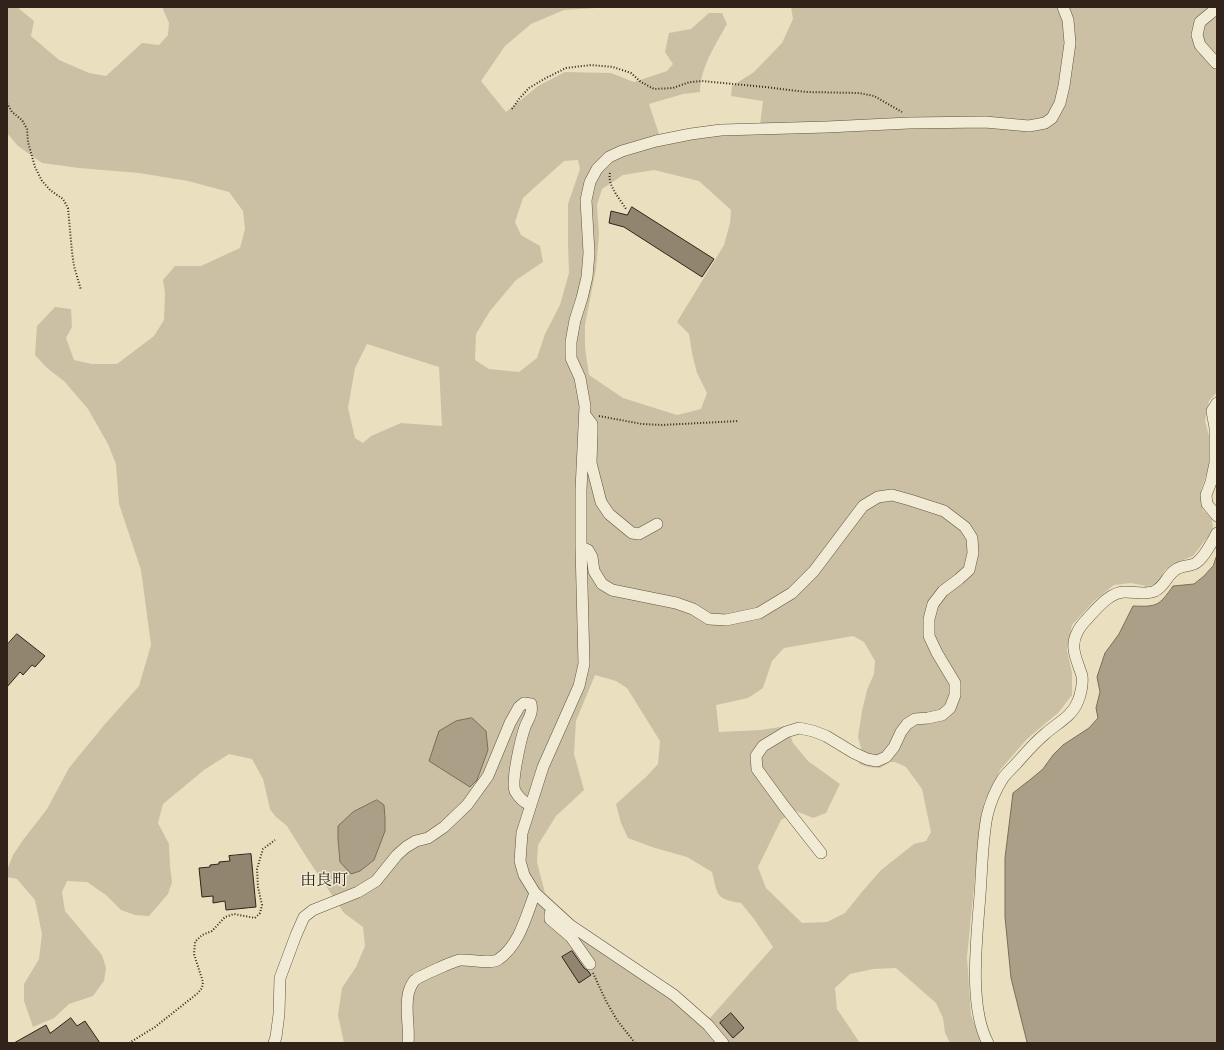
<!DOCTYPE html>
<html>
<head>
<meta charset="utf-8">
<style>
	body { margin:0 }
	#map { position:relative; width:1224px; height:1050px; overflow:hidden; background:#eae0bf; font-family:"Sorts Mill Goudy",serif }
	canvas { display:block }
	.frame { position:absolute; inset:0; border:8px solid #31231a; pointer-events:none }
</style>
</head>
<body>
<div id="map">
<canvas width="1224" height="1050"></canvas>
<div class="frame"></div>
</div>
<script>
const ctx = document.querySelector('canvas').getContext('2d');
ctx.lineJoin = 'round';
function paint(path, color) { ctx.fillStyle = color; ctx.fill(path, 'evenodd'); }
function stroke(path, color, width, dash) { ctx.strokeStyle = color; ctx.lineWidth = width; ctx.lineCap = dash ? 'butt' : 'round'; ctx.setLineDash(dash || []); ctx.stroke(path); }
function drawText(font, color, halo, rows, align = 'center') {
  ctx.font = font + ' "Sorts Mill Goudy","Noto Serif JP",serif'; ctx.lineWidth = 3; ctx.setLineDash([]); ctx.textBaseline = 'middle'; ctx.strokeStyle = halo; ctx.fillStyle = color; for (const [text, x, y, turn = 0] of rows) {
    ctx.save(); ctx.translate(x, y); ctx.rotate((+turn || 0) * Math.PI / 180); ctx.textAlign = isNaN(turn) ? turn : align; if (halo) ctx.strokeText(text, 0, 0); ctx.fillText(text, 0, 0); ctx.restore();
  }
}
paint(new Path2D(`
	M7 7H17L34 21 31 36 59 60 89 73 106 76 142 43 159 45 168 35 169 23 162 7H596V8L564 10 531 24 505 46 481 81 506 112 538 86 565 72 611 73 634 82 667 71 673 64 665 52 669 33 691 29 709 13H722L727 24C716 44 700 68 700 92L683 94 649 104 659 134 711 126 760 125 763 101 731 96 732 86 754 72 782 43 793 19 791 7H1217V392L1209 401 1205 421 1210 440 1209 468 1201 489 1203 510 1212 519 1213 530 1193 556 1178 562 1165 570 1157 584 1146 586 1131 583 1114 585 1095 600 1072 625 1067 650 1072 673V695L1059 712 1027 739 1000 770 984 802 977 856 967 957 971 1015 982 1043H950L945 1033 943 1018 936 1003 896 968 873 969 850 974 835 988 837 1009 860 1043H344L338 1015 342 988 356 967 365 946 363 927 344 913 307 858 287 826 275 816 270 809 263 779 252 759 229 754 204 770 163 804 158 823 169 844 170 866 172 882 168 894 149 916 135 915 121 910 106 895 87 882 67 881 62 892 65 911 102 955 106 968 104 981 93 996 69 1004 54 1018 33 1027 24 1001V984L39 959 42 934 35 900 17 879 7 877V870L13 855 23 840 47 809 69 768 105 724 139 686 151 645 141 570 119 504 116 464 108 444 88 409 64 381 47 368 35 355 37 326 55 307 71 309 72 327 66 338 74 360 92 364H117L154 336 164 320 165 293 163 280 175 266H201L240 248 245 229 243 211 229 192 188 181 139 173 79 168 42 163 18 146 7 133ZM578 160 580 169 568 204V246L569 273 560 305 545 334 537 358 519 372 489 369 475 360 476 334 490 311 516 280 543 262 540 246 521 235 515 222 523 198 564 161ZM654 170 699 181 731 210 730 223 724 245 677 322 689 334 692 353 697 373 707 393 701 409 677 415 623 398 589 375 585 347V325L596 269 599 234 597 205 602 189 623 175ZM367 344 439 367 442 426 401 423 371 436 363 443 355 438 348 408 355 368ZM853 636 864 642 875 661 874 674 867 690 862 711 858 737 862 752 859 764 868 767 880 768 890 762H895L906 767 922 789 931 832 926 841 914 844 881 870 861 893 845 913 827 922 802 923 766 888 758 867 781 820 796 811 813 818 826 813 840 784 808 761 793 743 787 726 760 730 719 732 716 705 748 698 763 688 772 661 784 648ZM595 675 616 681 627 688 660 741 658 764 647 776 616 804 621 823 628 838 652 847 687 857 712 872C718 895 715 899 741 903L754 919 773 947 710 1018 576 922 545 893 537 862 538 845 556 816 584 790 574 754 576 721ZM384 805 385 818V831L374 860 340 862 338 839V826Z`), '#cbc0a3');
const water = new Path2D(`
	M1217 555V1043H1030L1027 1042 1011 978 1005 917V858L1013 793 1031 779 1043 769 1053 755 1063 745 1089 728 1098 718 1096 708 1100 692 1097 677 1105 653 1119 634 1133 606C1157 607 1159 606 1173 586L1194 584 1204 576 1213 566Z
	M472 718 486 731 488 750 477 780 470 787 429 761 439 731 456 721Z
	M377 800 384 805 385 818V831L374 860 360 871 351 874 340 862 338 839V826L353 812Z`);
paint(water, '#aba087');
stroke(water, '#7a6e5b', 1);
const building = new Path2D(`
	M632 207 714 259 702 277 624 227 609 223 611 211 627 215Z
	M17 634 45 656 35 667 32 665 23 675 20 672 7 687V645Z
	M251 854 256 907 226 910 225 901 213 903V896L202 897 199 868 210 867V865L219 864V862L230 861 229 856Z
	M572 951 584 968 588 971 591 975 579 983 562 957Z
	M731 1013 744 1028 733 1038 720 1023Z
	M71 1018 77 1026 85 1021 100 1043H14L46 1025 50 1033Z`);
paint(building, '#918570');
stroke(building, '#31231a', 1);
const street = new Path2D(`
	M1216 63 1200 45 1197 35 1200 22 1217 8
	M1217 403 1212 411 1215 428V463L1211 482 1206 495 1207 504 1217 516
	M586 416 592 424V433L591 463 601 502 609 514 632 533 639 534 657 524
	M581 547 588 550 592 557 594 571 602 584 612 590 676 603 693 609 709 619 726 620 759 613 792 593 814 571 863 506 878 497 892 495 910 500 944 511 965 527 972 538 973 553 969 570 959 579 943 591 933 604 929 619V636L937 653 955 683V695L950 708 942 715 928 718 915 719 907 724 901 732 894 747 886 757 877 761 867 759 854 753 826 736 813 731 799 728 786 732 763 746 756 756 757 769 784 806 821 853
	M552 909 550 914V919L571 937 590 964
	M274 1043 276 1037 279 1014 280 978 296 935 304 917 313 910 358 892 376 881 397 855 406 847 416 841 428 838 444 827 467 805 488 776 510 723 519 707 524 703 531 704C533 714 528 719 525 727 521 738 511 781 515 791 519 798 523 802 530 805
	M408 1043C410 1026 404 1008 409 991 410 988 413 982 415 980 420 976 454 961 460 960 470 959 492 965 499 959 520 944 526 916 535 893
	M723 1043 708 1025 674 995 570 925 535 893 524 875 520 861 522 833 543 767 579 686 584 664 581 547V490L585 406 580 378 571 358V342L575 320 582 298 587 277 589 253 586 200 590 182 597 169 609 157 622 151 656 141 691 134 721 130 827 127 909 123 985 122 1029 126 1045 123 1052 118 1060 103 1064 86 1070 43 1068 20 1063 7
	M988 1043C968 1006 977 937 980 895 982 869 982 842 987 816 990 803 996 789 1003 778 1007 773 1012 768 1016 764 1025 754 1034 743 1045 734 1057 723 1072 717 1078 701 1081 694 1083 683 1082 676 1078 662 1069 648 1077 633 1079 628 1084 622 1088 618 1098 607 1111 591 1126 592 1136 592 1146 595 1155 591 1165 586 1166 577 1174 571 1180 565 1187 567 1194 564 1203 560 1212 542 1217 533`);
stroke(street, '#5f5243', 12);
stroke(new Path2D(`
	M7 103 12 112 22 120 27 129 28 142 35 167 42 181 50 190 63 199 68 208 72 252 74 266 81 290
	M512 109 519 99 529 88 546 78 566 68 591 65 613 67 631 73 641 82 654 89 673 88 690 82 702 81 765 87 806 92 859 93 874 96 902 112
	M610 173C607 185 620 199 626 209
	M599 416 642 424 662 425 739 421
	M593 973 606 1001 617 1020 635 1043
	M129 1043 155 1027 198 993 202 988 203 982 194 954 195 942 202 935 212 931 225 917 234 914 255 918 260 913 262 905 258 887 257 869 263 849 275 840`), '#31231a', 2, [1, 2]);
stroke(street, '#f1ebd5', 11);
drawText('16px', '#31231a', '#f1ebd5', [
	["由良町",324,882]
]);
</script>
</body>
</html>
